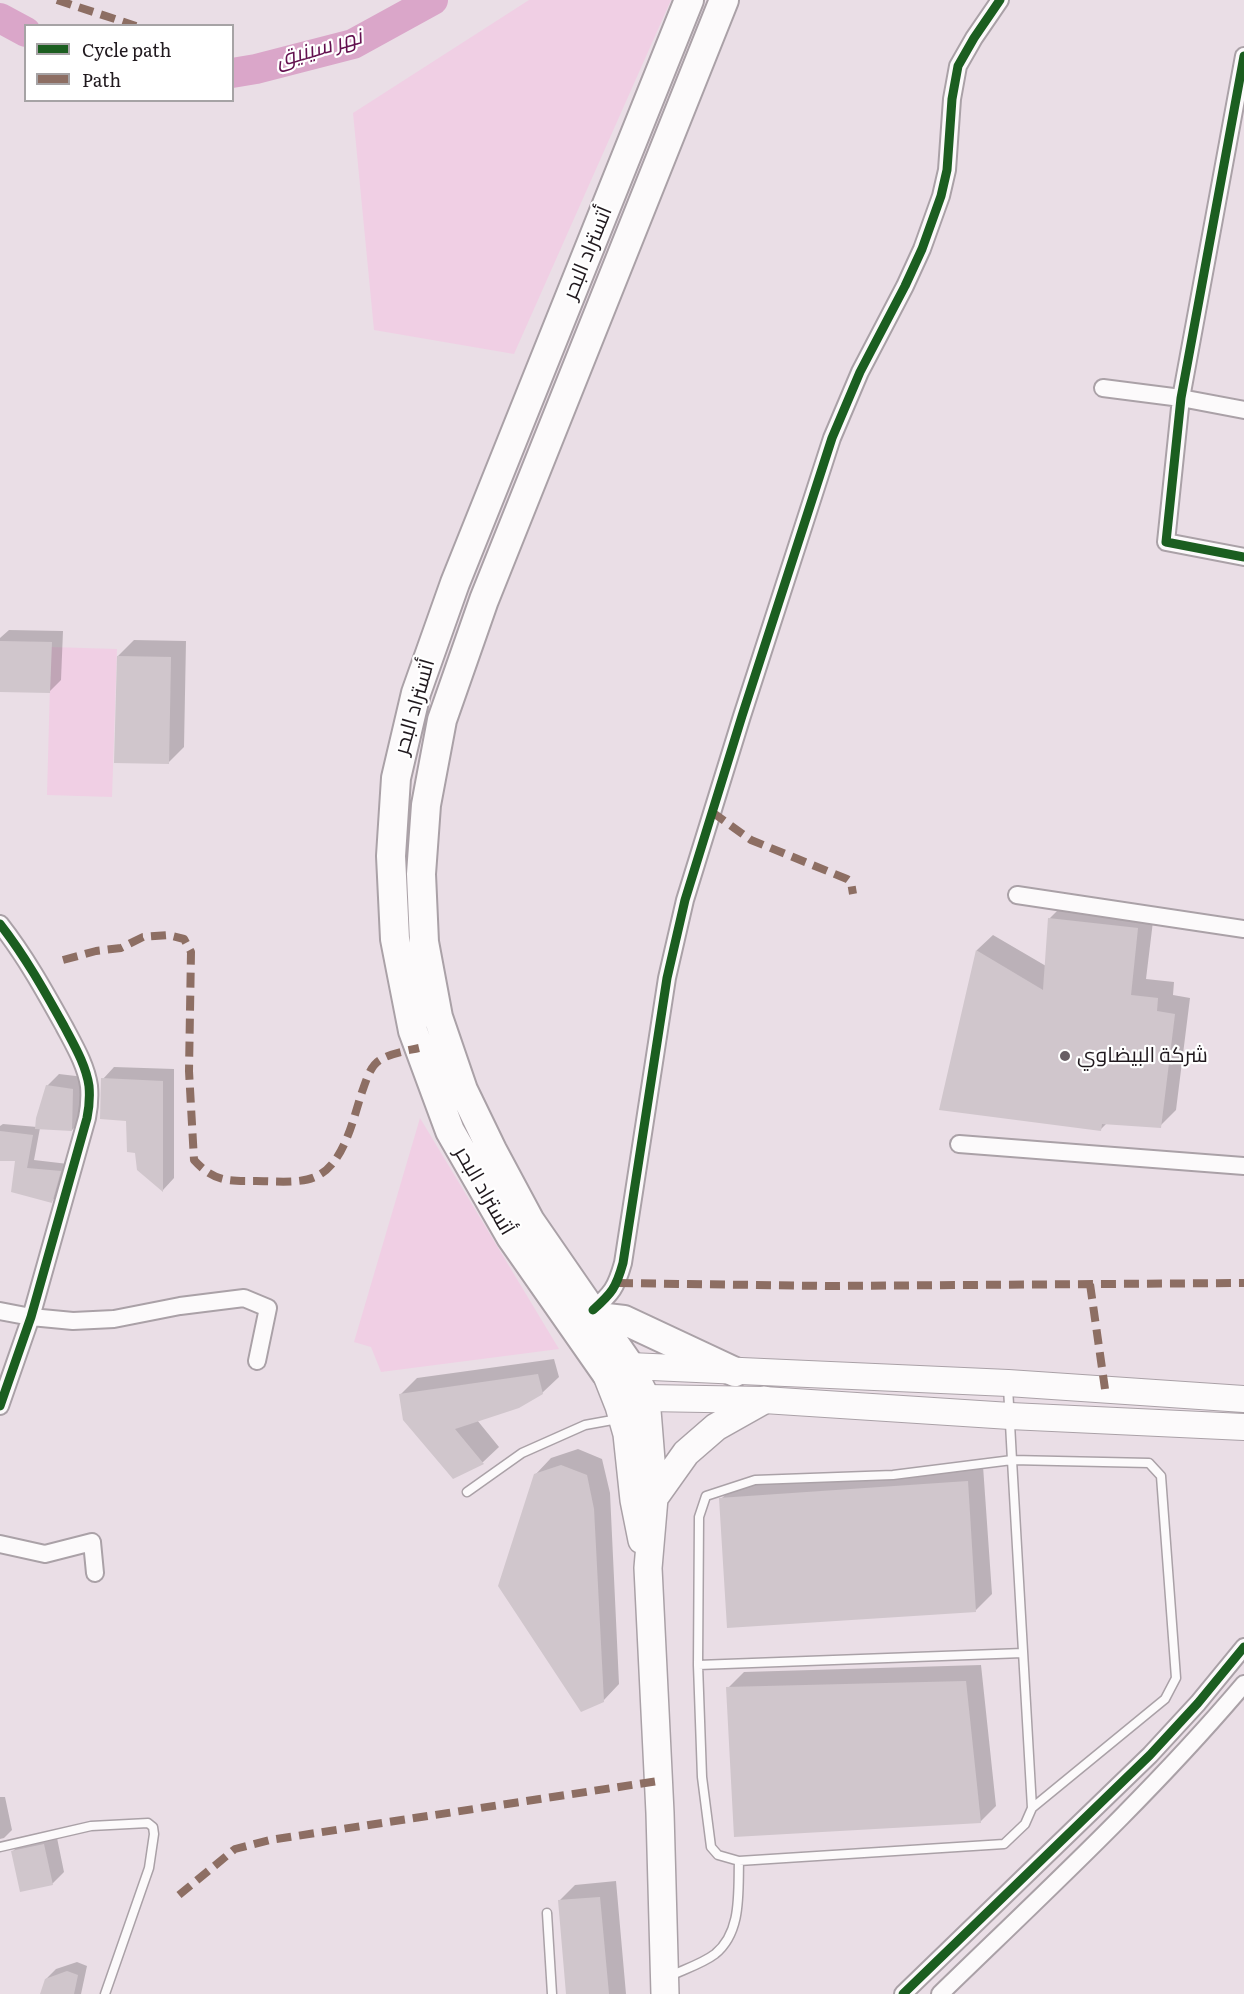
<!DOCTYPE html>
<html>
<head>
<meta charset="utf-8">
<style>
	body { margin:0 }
	#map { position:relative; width:1244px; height:1994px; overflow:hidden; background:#eadee6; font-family:Literata,serif }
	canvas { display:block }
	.legend { position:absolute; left:24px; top:24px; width:210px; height:78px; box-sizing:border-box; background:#fff; border:2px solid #a6a3a5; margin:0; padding:8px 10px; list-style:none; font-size:18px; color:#20191e }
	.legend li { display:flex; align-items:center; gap:12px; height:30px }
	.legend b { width:30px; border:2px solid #a6a3a5 }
</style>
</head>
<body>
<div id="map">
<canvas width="1244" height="1994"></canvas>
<ul class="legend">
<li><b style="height:8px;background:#1b5e20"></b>Cycle path</li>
<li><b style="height:8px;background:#8d6e63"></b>Path</li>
</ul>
</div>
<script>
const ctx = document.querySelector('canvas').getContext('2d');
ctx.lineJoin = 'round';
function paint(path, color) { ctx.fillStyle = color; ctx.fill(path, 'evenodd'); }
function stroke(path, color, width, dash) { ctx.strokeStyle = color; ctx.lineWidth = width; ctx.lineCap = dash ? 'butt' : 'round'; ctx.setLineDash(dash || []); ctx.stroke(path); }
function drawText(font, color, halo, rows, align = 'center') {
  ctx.font = font + ' Literata,Cairo,serif'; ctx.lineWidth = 4.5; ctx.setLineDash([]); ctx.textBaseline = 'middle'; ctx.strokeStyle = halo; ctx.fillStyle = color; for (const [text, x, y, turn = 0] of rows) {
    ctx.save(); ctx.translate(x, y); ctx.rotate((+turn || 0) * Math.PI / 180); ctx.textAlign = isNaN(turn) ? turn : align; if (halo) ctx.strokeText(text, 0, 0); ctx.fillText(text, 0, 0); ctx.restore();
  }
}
paint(new Path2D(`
	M529 0H671L514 354 374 330 353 113Z
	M51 647 117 649 112 797 47 795Z
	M420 1118 559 1349 381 1372 371 1347 354 1342Z`), '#f0cfe4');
paint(new Path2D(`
	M9 630 63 631 61 680 49 692 0 691V638Z
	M134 640 186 641 184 747 168 763 118 656Z
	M1065 903 1154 913 1146 979 1174 982 1173 995 1190 998 1176 1110 1160 1126 1107 1123 1100 1130 941 1109 977 950 993 935 1046 966 1049 919Z
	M114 1067 174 1069V1178L163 1190 136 1152 128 1119 103 1079Z
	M59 1074 84 1077V1118L72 1130 40 1128 34 1160 68 1164 59 1193 52 1201 17 1159H0V1126L3 1124 37 1127 47 1086Z
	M554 1359 559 1377 542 1393 477 1420 499 1447 483 1462 454 1477 401 1394 417 1378Z
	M578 1449 602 1459 610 1493 619 1684 603 1701 535 1475 551 1458Z
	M983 1466 992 1594 976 1610 721 1499 737 1483Z
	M981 1665 996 1806 980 1822 728 1688 744 1672Z
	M0 1797H5L12 1830 4 1838 0 1839Z
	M56 1833 64 1872 52 1884 12 1852 24 1840Z
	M616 1881 626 1994H567L559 1901 575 1885Z
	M77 1962 87 1966 81 1994H42L46 1979 56 1969Z`), '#0003');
stroke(new Path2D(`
	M0 18 26 32
	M232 73 256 69 353 44 433 0`), '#daa6c9', 30);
paint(new Path2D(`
	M0 641 52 642 50 693 0 692Z
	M117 656 171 657 169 764 114 763Z
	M1048 918 1138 928 1131 995 1158 998 1157 1011 1175 1014 1161 1128 1102 1124 1101 1131 939 1110 976 950 1043 990Z
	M101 1078 163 1081V1192L137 1170 135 1153 127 1152 126 1121 100 1119Z
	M46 1085 73 1089 72 1131 35 1129 36 1118Z
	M0 1131 33 1135 27 1168 61 1171 52 1203 11 1192 15 1161H0Z
	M538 1374 543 1394 519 1408 455 1429 484 1464 453 1479 403 1420 399 1394Z
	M561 1465 587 1475 594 1509 604 1702 581 1712 498 1586 534 1474Z
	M968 1481 976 1612 727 1628 719 1498Z
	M966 1681 981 1823 734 1837 726 1687Z
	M44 1844 53 1885 20 1892 11 1851Z
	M600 1897 609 1994H566L558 1900Z
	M67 1971 78 1975 74 1994H40L45 1979Z`), '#d0c6cc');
const service = new Path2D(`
	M1008 1387 1012 1460 1032 1808 1025 1824 1004 1844 739 1861 718 1855 711 1847 702 1777 698 1665 699 1517 706 1496 755 1480 893 1475 1012 1460 1149 1463 1161 1476 1176 1678 1165 1699 1032 1808
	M467 1492 522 1453 585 1425 618 1419
	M698 1665 1023 1653
	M0 1847 91 1826 148 1823 153 1827 154 1834 149 1868 105 1994
	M547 1913 552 1994
	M668 1977C682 1970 702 1964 715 1954 742 1932 738 1893 739 1861`);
const minor = new Path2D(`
	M1244 56 1181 398 1166 542 1244 557
	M1103 388 1181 398 1244 410
	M1017 895 1244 929
	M0 924C25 956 44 990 64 1026 74 1045 86 1065 89 1086 90 1097 89 1108 87 1118L31 1317 0 1406
	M959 1144 1244 1166
	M593 1310C612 1293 616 1288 623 1263L667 978 685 900 742 716 832 438 860 372 905 286 922 249 941 196 947 170 952 99 958 66 974 38 1000 0
	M0 1311 31 1317 73 1321 114 1319 180 1306 244 1298 268 1308 257 1361
	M0 1544 45 1554 92 1542 95 1573
	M903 1994 1150 1755 1198 1703 1244 1647
	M940 1994C1044 1893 1150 1795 1244 1684`);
const primary = new Path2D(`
	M613 1371 630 1366 1008 1383 1244 1399
	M625 1404 646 1398 764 1400 1010 1416 1244 1427`);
const trunk = new Path2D(`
	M630 1366 646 1398 654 1498 648 1568 660 1813 665 1994
	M606 1373 619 1406 627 1434 634 1500 642 1540
	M654 1498 686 1453 716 1427 764 1400`);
const motorway = new Path2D(`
	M598 1317 624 1320 735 1372
	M630 1366 530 1221 492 1150 463 1090 438 1017 424 942 421 874 426 805 442 720 484 600 724 0
	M606 1373 511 1237 450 1131 413 1031 395 939 391 856 396 778 416 693 455 583 689 0`);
stroke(service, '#aaa1a7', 11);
stroke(minor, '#aaa1a7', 20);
stroke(primary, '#aaa1a7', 28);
stroke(trunk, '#aaa1a7', 30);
stroke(motorway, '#aaa1a7', 32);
stroke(service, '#fcfafb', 8);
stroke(minor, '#fcfafb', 16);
stroke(primary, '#fcfafb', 26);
stroke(trunk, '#fcfafb', 27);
stroke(motorway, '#fcfafb', 28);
stroke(new Path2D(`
	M57 0 136 26
	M712 812 751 840 847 879 851 882 853 894
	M63 960 96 951 121 948 143 937 168 935 184 939 191 952 189 1071 194 1160C214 1182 228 1181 256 1181 272 1181 300 1184 315 1177 344 1165 353 1119 362 1092 366 1081 370 1066 380 1060 391 1053 406 1051 419 1048
	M618 1283 827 1286 1244 1283
	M1090 1284 1105 1389
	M179 1895 235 1849 270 1840 658 1781`), '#8d6e63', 8, [15, 8]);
stroke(new Path2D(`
	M1244 56 1181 398 1166 542 1244 557
	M0 924C25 956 44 990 64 1026 74 1045 86 1065 89 1086 90 1097 89 1108 87 1118L31 1317 0 1406
	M593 1310C612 1293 616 1288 623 1263L667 978 685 900 742 716 832 438 860 372 905 286 922 249 941 196 947 170 952 99 958 66 974 38 1000 0
	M903 1994 1150 1755 1198 1703 1244 1647`), '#1b5e20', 9);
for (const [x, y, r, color] of [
	[1065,1056,6,"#675e64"]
]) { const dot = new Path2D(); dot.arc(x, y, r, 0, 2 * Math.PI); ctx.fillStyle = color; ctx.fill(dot); stroke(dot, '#fff', 2); }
drawText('21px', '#20191e', '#fff', [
	["أتستراد البحر",588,253,-68],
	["أتستراد البحر",415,707,-74],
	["أتستراد البحر",484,1191,60]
]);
drawText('21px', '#20191e', '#fff', [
	["شركة البيضاوي",1077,1056]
], 'left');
drawText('italic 22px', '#63104f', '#fff', [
	["نهر سينيق",319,49,-16]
]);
</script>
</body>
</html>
